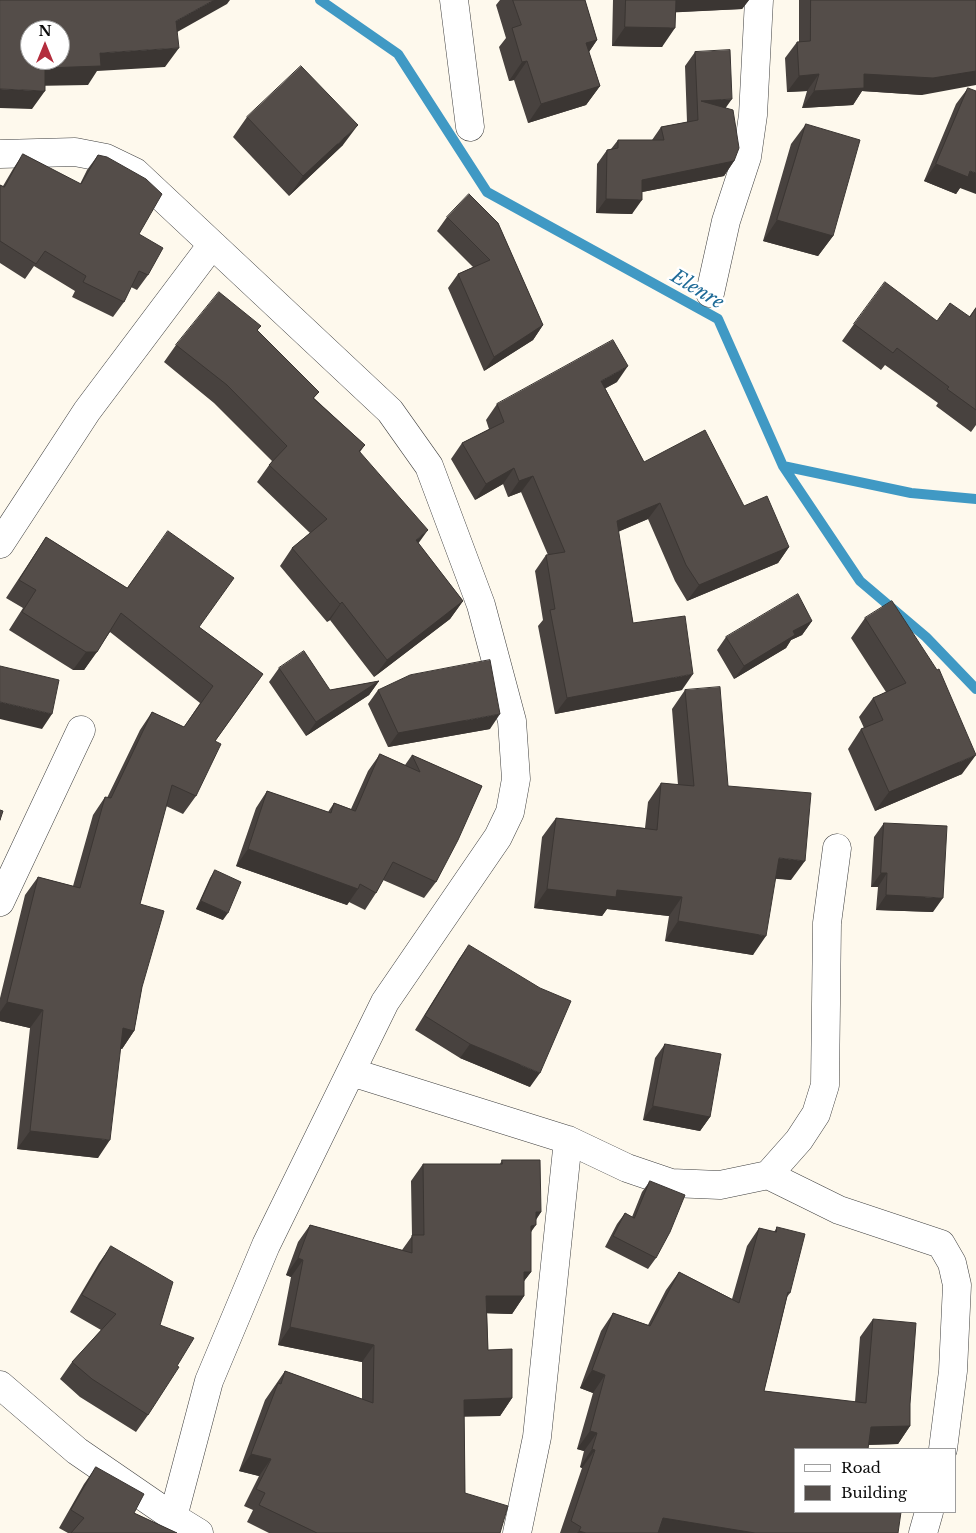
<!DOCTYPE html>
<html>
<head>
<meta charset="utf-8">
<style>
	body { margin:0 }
	#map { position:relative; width:976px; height:1533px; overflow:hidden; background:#fef9ed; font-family:"Libre Baskerville",serif }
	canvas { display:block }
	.legend { position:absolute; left:794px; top:1448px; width:162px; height:65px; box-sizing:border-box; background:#fff; border:1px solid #9e9e9e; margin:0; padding:6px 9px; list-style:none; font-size:15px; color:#0c0c0c }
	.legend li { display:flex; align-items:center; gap:10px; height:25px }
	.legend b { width:25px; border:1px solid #9e9e9e }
	.north { position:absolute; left:20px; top:20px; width:50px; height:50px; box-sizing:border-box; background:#fff; border:1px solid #9e9e9e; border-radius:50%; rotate:0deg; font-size:14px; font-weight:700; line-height:20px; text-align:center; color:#0c0c0c }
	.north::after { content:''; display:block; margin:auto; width:18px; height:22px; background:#b32d3d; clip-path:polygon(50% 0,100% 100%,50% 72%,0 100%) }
</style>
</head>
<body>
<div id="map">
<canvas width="976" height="1533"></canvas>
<ul class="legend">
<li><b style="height:6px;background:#fff"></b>Road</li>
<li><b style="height:14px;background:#544d49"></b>Building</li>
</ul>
<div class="north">N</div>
</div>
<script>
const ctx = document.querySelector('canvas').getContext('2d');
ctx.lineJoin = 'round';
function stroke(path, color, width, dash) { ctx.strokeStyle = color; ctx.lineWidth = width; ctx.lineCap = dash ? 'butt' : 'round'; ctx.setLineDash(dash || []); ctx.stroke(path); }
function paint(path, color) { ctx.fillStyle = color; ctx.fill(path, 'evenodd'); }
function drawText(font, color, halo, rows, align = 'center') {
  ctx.font = font + ' "Libre Baskerville",serif'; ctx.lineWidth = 5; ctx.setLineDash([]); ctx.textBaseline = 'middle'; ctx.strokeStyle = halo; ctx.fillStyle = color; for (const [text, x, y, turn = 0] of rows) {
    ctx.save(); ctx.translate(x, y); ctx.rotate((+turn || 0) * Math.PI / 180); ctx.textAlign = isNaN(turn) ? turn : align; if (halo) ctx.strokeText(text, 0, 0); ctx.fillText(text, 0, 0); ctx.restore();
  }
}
stroke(new Path2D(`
	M320 0 398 54 487 192 718 319 783 466 860 581 926 637 976 689
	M783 466 911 493 976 499`), '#4099c4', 10);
const street = new Path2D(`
	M454 0 470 127
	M0 154 75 152 106 158 135 172 390 411 429 466 481 605 512 721 516 779 510 812 498 837 385 1002 266 1245 209 1381 173 1517
	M710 293 726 221 747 157 753 115 759 0
	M0 544 87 411 211 246
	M0 902 81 730
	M351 1072 568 1140 627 1168 671 1183 720 1185 768 1175 799 1140 816 1114 825 1085 827 923 837 848
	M768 1175 839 1210 941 1244 952 1263 957 1285 953 1371 943 1449
	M0 1385 77 1451 173 1517 199 1533
	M517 1533 537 1437 568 1140
	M923 1533 929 1512`);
stroke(street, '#3f3f3f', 29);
stroke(street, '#fff', 28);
paint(new Path2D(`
	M500 0H585L597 40 589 52 600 86 586 105 528 123 514 80 509 81 499 47 506 38 496 5Z
	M613 0H749L742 9 676 12 662 47 612 46Z
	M799 0H976L922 95 862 91 853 105 802 108 807 91 787 92 785 58 797 42H799Z
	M695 52 726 108 734 161 724 176 642 192 632 214 596 213 597 164 607 150 611 149 618 140H652L661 127 687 122 685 66Z
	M968 88 960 188 956 194 924 181 956 104Z
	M247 117 343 145 289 196 233 137Z
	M806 124 833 236 818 256 763 241 791 144Z
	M23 154 80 184 87 170 98 155 139 234 148 275 137 290 131 287 124 302 113 317 72 297 75 291 34 266 25 279 0 263V185L3 186 13 169Z
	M447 217 498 223 543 325 533 340 484 371 448 288 458 274 473 267 437 231Z
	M976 307V425L971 432 936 406 938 403 885 365 881 370 842 341 854 324 937 321 969 317Z
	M261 326 257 331 319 392 314 398 365 445 360 452 418 543 463 601 450 619 374 677 330 620 327 622 280 566 292 548 310 533 257 482 272 461 214 403 164 362 176 345Z
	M617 382 605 388 644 462 744 506 789 547 778 563 687 601 675 581 648 519 618 532 633 623 682 690 555 714 538 626 543 620 535 571 546 555H548L521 492 508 497 503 484 475 500 451 459 462 443 489 429 486 420 497 404Z
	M46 537 127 588 199 627 263 674 215 741 196 796 183 814 166 806 140 904 142 987 134 1031 122 1049 120 1048 98 1158 17 1149 30 1028 0 1021V998L25 895 38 877 73 886 93 815 105 797 107 798 140 730 152 712 184 727 200 703 110 632 84 670H73L9 630 23 608 6 598Z
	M865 618 937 670 962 774 875 811 848 749 861 729 864 728 859 717 873 698 886 692 851 638Z
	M812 621 802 635 791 640 786 648 734 679 717 650 726 637Z
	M279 668 330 690 379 681 369 695 306 736 269 682Z
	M378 690 490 729 388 747 368 704Z
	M685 690 728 786 791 880 775 878 753 955 665 941 669 916 607 909 602 916 534 908 542 837 556 818 645 828 648 802 661 783 678 785 672 709Z
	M380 754 405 765 412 755 482 786 436 882 424 898 383 880 376 893 365 910 349 902 347 905 236 866 256 808 267 791 328 812 334 803 351 809 368 771Z
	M884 823 933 912 876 910 878 887H871L874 837Z
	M215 870 223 920 196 909 210 878Z
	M469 945 530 1087 460 1058 415 1030 459 959Z
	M665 1044 710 1117 700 1131 643 1120 655 1058Z
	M502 1160 541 1212 536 1220 531 1232V1272L524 1281V1296L512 1314 487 1313 488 1350 512 1398 500 1416H464L465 1493 500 1533H269L247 1522 253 1510 244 1506 259 1476 239 1471 265 1400 285 1371 362 1399V1362L278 1345 291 1277 286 1275 298 1242 310 1225 402 1250 412 1236 411 1181 423 1164H500Z
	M650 1181 656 1258 648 1269 605 1247 617 1224 625 1213 632 1217 642 1192Z
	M777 1227 790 1293 787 1297 764 1391 855 1402 860 1337 873 1319 910 1404V1426L898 1444 869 1445 795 1449 898 1533H560L582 1468 580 1467 584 1451 577 1449 593 1393 580 1388 601 1331 613 1313 648 1325 666 1290 679 1272 732 1299 747 1246 759 1228 774 1232Z
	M111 1246 160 1325 148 1415 136 1432 80 1397 60 1379 72 1362 101 1330 70 1312 99 1263Z
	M96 1467 134 1513 177 1533H68L59 1528 84 1484Z`), '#48423f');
paint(new Path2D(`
	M214 0H230L227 4 163 40 176 21Z
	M672 0H749L742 9 663 13Z
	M625 27 675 28 662 47 612 46Z
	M597 40 584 59 586 43Z
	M179 48 165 67 97 71 88 85 32 86 45 68 100 53Z
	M527 61 514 80 509 81 522 62Z
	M976 71V85L922 95 862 91 853 105 802 108 814 91 864 74Z
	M819 74 807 91 787 92 799 76Z
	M600 86 586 105 528 123 541 104Z
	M0 89 45 91 32 109 0 108Z
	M732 99 722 113 701 101Z
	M358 125 343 145 289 196 303 176Z
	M734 161 724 176 632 194 642 180Z
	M936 164 970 171 976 173V194L960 188 956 194 924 181Z
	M606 199 642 200 632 214 596 213Z
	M777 220 833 236 818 256 763 241Z
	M543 325 533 340 484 371 494 357Z
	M628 366 617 382 590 397 601 381Z
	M514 468 503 484 475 500 486 484Z
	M533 476 521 492 508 497 519 481Z
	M660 503 648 519 605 537 617 521Z
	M428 530 415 548 416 540Z
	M789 547 778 563 687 601 699 585Z
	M463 601 450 619 374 677 387 660Z
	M342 602 330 620 327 622 340 604Z
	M812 621 802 635 791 640 786 648 734 679 744 666 793 631Z
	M86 652H97L84 670H73Z
	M693 674 682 690 555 714 567 698Z
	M379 681 369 695 306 736 316 722Z
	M0 702 52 714 42 729 0 719Z
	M500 714 490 729 388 747 398 733Z
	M976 755 962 774 875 811 889 792Z
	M248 849 358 889 347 905 236 866Z
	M779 858 805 861 791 880 765 878Z
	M881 873H887L878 887H871Z
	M547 889 617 890 682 897 669 916 607 909 602 916 534 908Z
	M886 895 943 898 933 912 876 910Z
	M201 901 228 913 223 920 196 909Z
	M678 921 766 936 753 955 665 941Z
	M7 1002 43 1010 30 1028 0 1021V1012Z
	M123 1028 134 1031 122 1049 110 1046Z
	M470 1044 540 1073 530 1087 460 1058Z
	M653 1106 710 1117 700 1131 643 1120Z
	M30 1131 110 1140 98 1158 17 1149Z
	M536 1212H541L531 1226 536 1225 523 1243Z
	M298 1258 303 1260 291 1277 286 1275Z
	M524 1272H531L518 1289Z
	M486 1296H524L512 1314 474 1313Z
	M290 1327 374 1345 362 1362 278 1345Z
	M592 1370 605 1375 593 1393 580 1388Z
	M512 1398 500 1416 452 1417 464 1400Z
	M910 1426 898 1444 858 1445 871 1427Z
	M590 1431 597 1433 584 1451 577 1449Z
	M592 1449 595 1450 582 1468 580 1467Z
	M251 1454 271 1459 259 1476 239 1471Z
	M663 1518 755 1533H652Z
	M579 1531 586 1533H577Z`), '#3b3633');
const building = new Path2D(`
	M0 0H214L176 21 179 48 100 53 101 66 45 68V91L0 89ZM30 30H60V60H30Z
	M513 0H585L597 40 586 43 600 86 541 104 527 61 522 62 512 28 521 25Z
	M626 0H676L675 28 625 27Z
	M811 0H976V71L933 78 864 74V88L814 91 819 74 799 76 797 42 810 41Z
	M730 50 732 99 701 101 733 110 739 148 734 161 642 180V200L606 199 607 150 618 148V140H664L661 127 698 120 695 52Z
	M301 66 358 125 303 176 247 117Z
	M968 88 976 91V173L970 171 968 177 936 164Z
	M806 124 860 140 833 236 777 220Z
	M23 154 81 184 98 155 107 157 146 179 162 194 139 234 163 248 148 275 139 271 124 302 83 282 86 276 45 251 36 264 0 241V185L4 187Z
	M469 194 498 223 543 325 494 357 458 274 490 260 447 217Z
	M885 282 937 321 950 303 970 317 976 308V410L947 389 949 387 897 348 893 353 854 324Z
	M219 292 261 326 257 330 319 392 313 398 365 445 359 451 428 530 416 540 463 601 387 660 342 602 340 604 292 548 327 519 269 465 287 446 227 385 176 345Z
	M613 340 628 366 601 381 644 462 705 430 744 506 767 496 789 547 699 585 686 565 660 503 617 521 633 623 685 616 693 674 567 698 550 610 555 609 546 555 565 552 533 476 519 481 514 468 486 484 462 443 504 422 497 404Z
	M168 531 234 578 199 627 263 674 215 741 221 744 196 796 172 785 140 904 164 911 142 987 134 1031 123 1028 110 1140 30 1131 43 1010 7 1002 38 877 80 888 105 797 111 798 152 712 184 727 213 686 121 613 97 652H86L22 612 36 590 19 580 46 537 127 588Z
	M798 594 812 621 793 631 795 635 744 666 726 637Z
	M892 601 937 670 939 669 976 755 889 792 861 729 883 720 873 698 906 683 865 618Z
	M304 651 330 690 379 681 316 722 279 668Z
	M490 660 500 714 398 733 378 690 410 675Z
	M0 666 59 680 52 714 0 702Z
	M720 687 728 786 811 793 805 861 779 858 766 936 678 921 682 897 617 890 616 897 547 889 556 818 657 830 661 783 694 786 685 690Z
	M380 754 420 772 412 755 482 786 458 840 436 882 393 862 376 893 360 884 358 889 248 849 267 791 331 813 334 803 355 811Z
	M0 810 3 811 0 820Z
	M884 823 947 826 943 898 886 895 887 873H881Z
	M215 870 241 882 228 913 201 901Z
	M469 945 540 988 571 1001 540 1073 470 1044 425 1016Z
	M665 1044 721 1054 710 1117 653 1106Z
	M502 1160H540L541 1212H536V1225L531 1226V1272H524V1296H486L488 1350 512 1349V1398L464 1400 465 1493 508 1506 500 1533H317L259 1505 265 1493 256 1489 271 1459 251 1454 278 1383 281 1384 285 1371 373 1403 374 1345 290 1327 303 1260 298 1258 310 1225 412 1253V1235H424L423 1164H502Z
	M650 1181 685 1195 670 1232 656 1258 613 1236 625 1213 634 1218Z
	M777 1227 805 1234 790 1293 788 1292 764 1391 866 1403 873 1319 916 1323 910 1404V1426L871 1427 868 1449H795V1512H901L898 1533H755L663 1518 658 1533H586L579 1531 581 1527 571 1521 595 1450 592 1449 597 1433 590 1431 605 1375 592 1370 613 1313 650 1326 679 1272 739 1303 759 1228 776 1232Z
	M111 1246 173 1282 160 1325 194 1338 177 1366 179 1367 148 1415 92 1379 72 1362 116 1314 82 1295Z
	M96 1467 144 1494 134 1513 177 1533H71L84 1518 71 1510Z`);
paint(building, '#544d49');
stroke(building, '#3b3633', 1);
drawText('italic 19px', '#1e6a96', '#fff', [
	["Elenre",697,290,31]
]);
</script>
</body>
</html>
